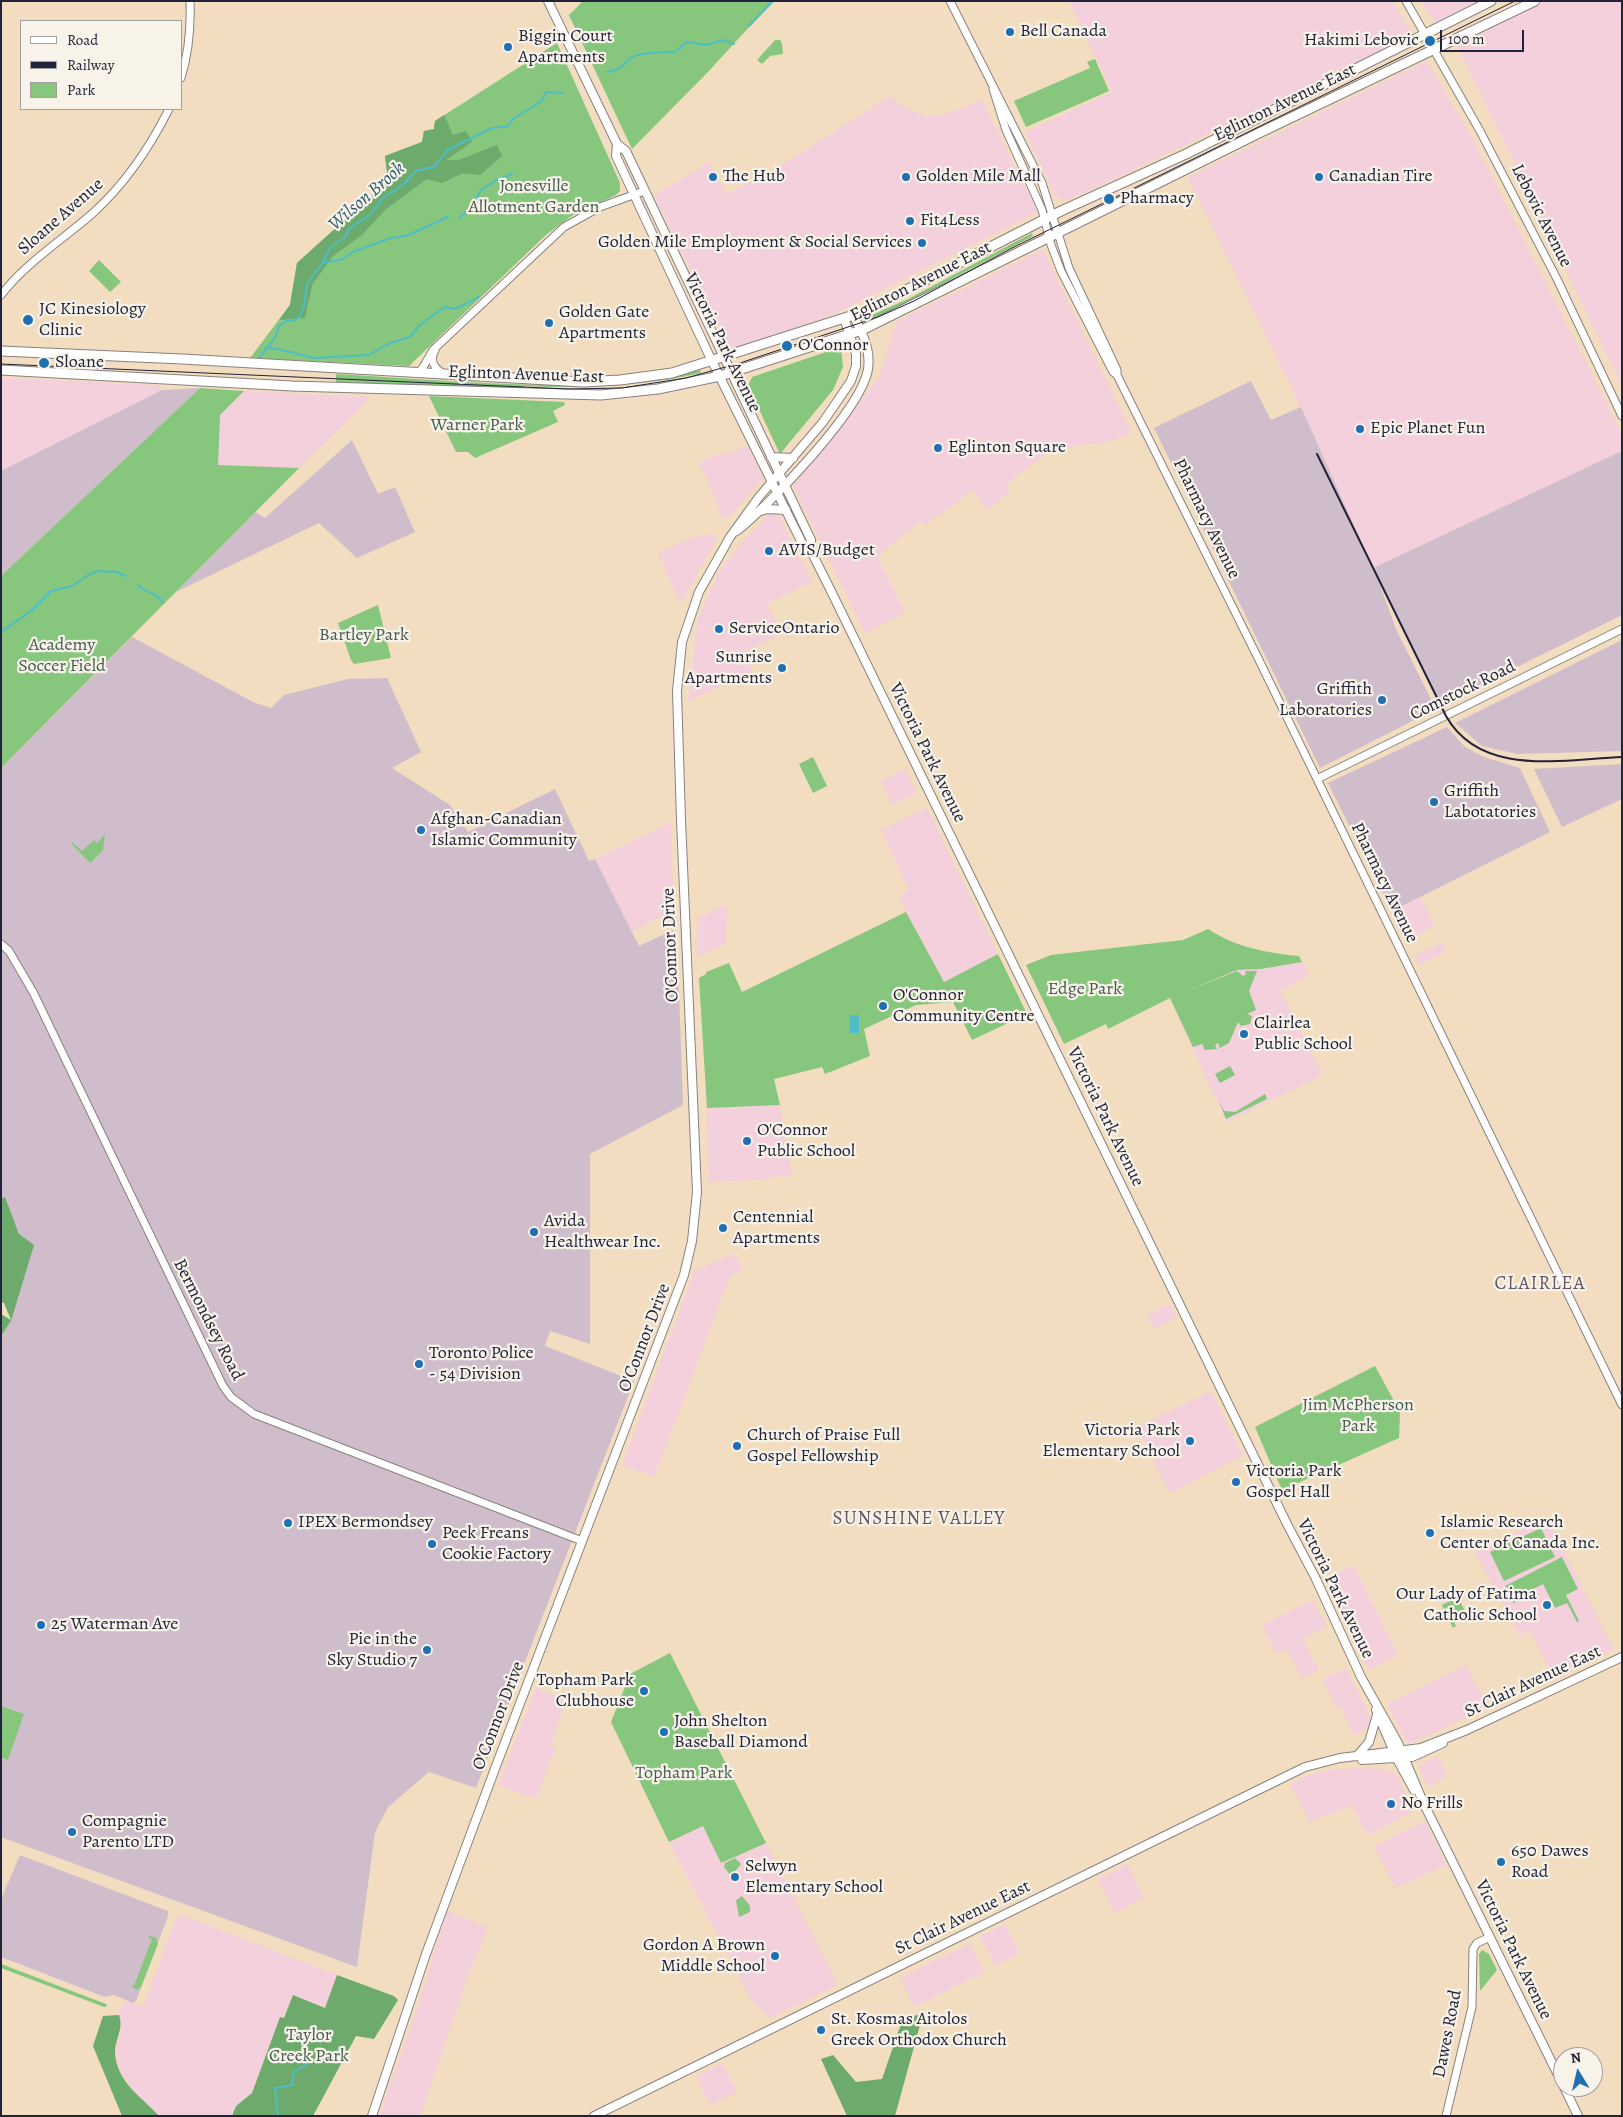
<!DOCTYPE html>
<html>
<head>
<meta charset="utf-8">
<style>
	body { margin:0 }
	#map { position:relative; width:1623px; height:2117px; overflow:hidden; background:#f3ddc0; font-family:Alegreya,serif }
	canvas { display:block }
	.frame { position:absolute; inset:0; border:2px solid #22223b; pointer-events:none }
	.legend { position:absolute; left:20px; top:20px; width:162px; height:90px; box-sizing:border-box; background:#f7f3e8; border:1px solid #a29fa3; margin:0; padding:6px 9px; list-style:none; font-size:15px; color:#22223b }
	.legend li { display:flex; align-items:center; gap:10px; height:25px }
	.legend b { width:25px; border:1px solid #a29fa3 }
	.north { position:absolute; left:1553px; top:2047px; width:50px; height:50px; box-sizing:border-box; background:#f7f3e8; border:1px solid #a29fa3; border-radius:50%; rotate:351deg; font-size:14px; font-weight:700; line-height:20px; text-align:center; color:#22223b }
	.north::after { content:''; display:block; margin:auto; width:18px; height:22px; background:#1f6fb2; clip-path:polygon(50% 0,100% 100%,50% 72%,0 100%) }
	.scale { position:absolute; left:1440px; top:30px; width:84px; height:22px; box-sizing:border-box; border:2px solid #22223b; border-top:0; padding-left:6px; font-size:15px; line-height:18px; white-space:nowrap; color:#22223b; -webkit-text-stroke:4px #f7f3e8; paint-order:stroke }
</style>
</head>
<body>
<div id="map">
<canvas width="1623" height="2117"></canvas>
<div class="frame"></div>
<ul class="legend">
<li><b style="height:6px;background:#fff"></b>Road</li>
<li><b style="height:6px;background:#22223b"></b>Railway</li>
<li><b style="height:14px;background:#86c67d"></b>Park</li>
</ul>
<div class="north">N</div>
<div class="scale">100 m</div>
</div>
<script>
const ctx = document.querySelector('canvas').getContext('2d');
ctx.lineJoin = 'round';
function paint(path, color) { ctx.fillStyle = color; ctx.fill(path, 'evenodd'); }
function stroke(path, color, width, dash) { ctx.strokeStyle = color; ctx.lineWidth = width; ctx.lineCap = dash ? 'butt' : 'round'; ctx.setLineDash(dash || []); ctx.stroke(path); }
function drawText(font, color, halo, rows, align = 'center') {
  ctx.font = font + ' Alegreya,serif'; ctx.lineWidth = 4.5; ctx.setLineDash([]); ctx.textBaseline = 'middle'; ctx.strokeStyle = halo; ctx.fillStyle = color; for (const [text, x, y, turn = 0] of rows) {
    ctx.save(); ctx.translate(x, y); ctx.rotate((+turn || 0) * Math.PI / 180); ctx.textAlign = isNaN(turn) ? turn : align; if (halo) ctx.strokeText(text, 0, 0); ctx.fillText(text, 0, 0); ctx.restore();
  }
}
paint(new Path2D(`
	M1069 1H1392L1410 30 1409 36 1404 40 1099 186 1067 200 1055 196 1025 132 1112 92Z
	M1420 1H1478L1436 23Z
	M1546 1H1622V386L1457 45Z
	M1427 61 1477 147 1622 434V451L1373 568 1301 407 1188 177Z
	M891 96 900 106 925 116H941L982 100 1038 212 830 316 730 350 655 198V194L696 171 709 161 726 194 783 164Z
	M1043 250 1132 433 1108 442 1077 445 1046 454 1005 485 1010 492 987 510 975 492H970L924 526 921 521 877 556 905 612 865 633 793 486 879 377 897 321Z
	M1 378 160 385 162 390 1 471Z
	M244 391 368 397V400L299 468 217 466 220 415Z
	M748 446 763 478 730 516 722 518 707 478 699 463 722 452 724 455Z
	M777 512 812 582 767 604 782 634 744 652 752 671 688 702 698 619 719 572 739 546 770 513Z
	M713 533 717 537 681 604 658 554 689 539Z
	M905 769 917 793 893 805 881 781Z
	M927 808 998 954 944 982 906 912 899 895 909 890 881 830Z
	M671 822 673 910 632 932 595 859Z
	M1421 897 1435 926 1406 940 1392 911Z
	M727 904 726 944 697 957V919Z
	M1442 943 1446 952 1419 965 1415 956Z
	M1302 962 1309 976 1280 991 1323 1075 1227 1122 1170 999 1237 970 1261 969Z
	M780 1105 792 1175 754 1180 709 1182 707 1108Z
	M734 1254 743 1269 730 1276 654 1477 622 1465 695 1270Z
	M1170 1304 1176 1318 1154 1329 1147 1315Z
	M1211 1391 1243 1455 1170 1493 1137 1427Z
	M1547 1518 1614 1650 1555 1680 1529 1629 1520 1637 1475 1552Z
	M1354 1565 1398 1656 1369 1669 1325 1582 1327 1578Z
	M1313 1600 1327 1626 1303 1638 1318 1670 1302 1678 1287 1649 1275 1653 1262 1625Z
	M1466 1665 1488 1707 1436 1732 1408 1744 1387 1704Z
	M1346 1668 1374 1725 1354 1735 1341 1707 1337 1708 1323 1679Z
	M536 1688 567 1701 550 1745 556 1747 536 1799 498 1785Z
	M1438 1756 1447 1776 1429 1787 1418 1767Z
	M1369 1767 1393 1772 1399 1780 1414 1811 1367 1836 1352 1805 1310 1822 1290 1784 1303 1777 1328 1770Z
	M1425 1821 1446 1865 1396 1888 1374 1846Z
	M703 1826 721 1863 766 1843 838 1985 770 2018 752 2001 669 1842Z
	M1128 1864 1144 1898 1115 1913 1098 1879Z
	M447 1911 488 1927 469 1973 420 2116H379L416 2012Z
	M181 1915 337 1975 326 2008 293 1995 284 2019 280 2018 252 2093 236 2106 232 2116H159L134 2093 120 2072 115 2053 121 2028 119 2015 120 2008 125 2001 143 2007 176 1919Z
	M1005 1924 1020 1953 996 1966 980 1936Z
	M970 1943 984 1972 914 2007 900 1978Z
	M722 2063 737 2092 710 2105 696 2076Z`), '#f4cfdc');
paint(new Path2D(`
	M1251 381 1271 420 1301 407 1373 568 1622 451V615L1440 705 1376 574 1396 629 1436 709 1320 768 1154 428Z
	M200 388 1 576V471L162 390Z
	M352 440 378 494 395 487 415 532 357 558 319 523 176 592 255 512 265 518Z
	M132 637 253 702 271 708 284 695 348 679 387 678 421 752 392 768 450 805 468 832 555 789 589 861 595 859 639 946 673 930 679 992 683 1105 590 1154V1344L550 1331 545 1346 634 1381 476 1788 429 1772 388 1807 375 1832 357 1967 1 1837V1336L11 1321 19 1234 5 1198 1 1199V768Z
	M1622 640V751L1517 754 1482 746 1455 723Z
	M1447 727 1465 747 1484 757 1520 768 1550 832 1392 911 1328 783Z
	M1622 764V799L1562 827 1534 769Z
	M20 1855 168 1911V1916L136 2001 133 2003 114 1995 105 1997 1 1957V1899Z`), '#d0bdcc');
paint(new Path2D(`
	M583 1H773L707 73 632 149 569 15Z
	M775 40H780L782 44 783 54 770 56 762 64 757 60Z
	M557 43 620 183V191L616 195 573 215 547 234 409 366 250 358 290 305 297 263 380 188 387 172 385 156 422 142 424 131 434 129 435 121Z
	M1095 59 1109 91 1026 127 1014 101 1090 68 1087 62Z
	M1032 233 1033 236 910 301 911 303 869 322 867 317 908 299Z
	M99 260 121 282 110 292 89 271Z
	M841 347 843 367 833 390 780 454 748 386 752 377Z
	M700 370 701 373C643 386 582 389 524 386V388L336 382V374C455 380 583 397 700 370Z
	M200 388 244 391 220 415 218 465 299 468 1 768V576Z
	M429 396 564 402 565 405 553 411 558 422 475 458 468 452H456Z
	M378 605 391 658 354 664 351 660 338 623Z
	M813 757 827 786 813 793 799 764Z
	M105 834 103 850 90 863 71 843 72 842 82 851 94 840 97 843Z
	M906 912 944 982 998 954 1027 1014 972 1040 953 1002 916 1005 864 1029 870 1056 825 1074 822 1067 774 1079 780 1105 707 1108 699 978 706 974V972L729 963 742 992Z
	M1208 929C1236 947 1266 953 1299 956L1302 962 1261 969 1237 970 1180 994 1237 971 1243 976 1246 974 1245 971H1257L1249 991 1256 1010 1247 1014 1252 1016 1250 1024 1241 1026 1238 1022 1229 1043 1220 1048 1218 1043 1215 1045 1217 1049 1205 1050 1202 1044 1193 1047 1170 998 1108 1029 1106 1024 1064 1044 1026 965 1051 955 1183 940Z
	M1230 1066 1235 1075 1220 1083 1215 1074Z
	M1265 1094 1267 1099 1226 1119 1219 1101 1224 1111 1235 1112Z
	M1375 1366 1400 1412 1399 1438 1282 1490 1255 1427Z
	M1541 1528 1555 1557 1504 1581 1490 1552Z
	M1562 1557 1578 1589 1566 1595 1579 1621 1577 1622 1567 1603 1555 1608 1543 1584 1525 1593 1526 1595 1516 1600 1514 1604 1505 1586Z
	M1458 1597 1469 1619 1466 1621 1463 1617 1454 1621 1456 1626 1453 1628 1442 1605Z
	M670 1653 766 1843 721 1863 703 1826 669 1842 611 1722 630 1674Z
	M1 1706 24 1714 8 1760 1 1757Z
	M735 1858 741 1864 731 1876 724 1867 725 1863Z
	M742 1896 750 1906V1912L739 1917 736 1900Z
	M150 1936 156 1938 158 1944 141 1987 137 1990 130 1985 134 1986 152 1939 148 1938Z
	M1482 1950 1489 1954 1497 1970 1480 1991 1479 1954Z
	M1 1964 106 2004 107 2006 104 2007 1 1968Z`), '#86c67d');
paint(new Path2D(`
	M444 115 453 135 466 131 472 142 446 160H459L497 145 502 156 480 175 463 173 442 183 427 179 386 209 362 235 333 256 312 285 305 318 279 320 290 305 297 263 380 188 387 172 385 156 422 142 424 131 434 129 435 121Z
	M5 1197 19 1234 34 1245 11 1321 1 1336V1314L11 1320 4 1303 1 1302V1199Z
	M337 1975 394 1996 398 2000 374 2039 356 2036 313 2116H232L236 2106 252 2093 280 2017 284 2018 293 1995 325 2008Z
	M923 2014 895 2116H847L821 2059 833 2055 856 2082 882 2079 903 2018Z
	M119 2015C124 2029 115 2039 115 2053 117 2083 142 2097 159 2116H122L93 2046 103 2016Z`), '#6cab6c');
paint(new Path2D(`
	M850 1015H859V1033H850Z`), '#4ebdc5');
stroke(new Path2D(`
	M749 26 773 1
	M608 72C622 69 621 66 631 58 638 52 665 52 675 52L687 42 707 45 722 40 734 44
	M459 218 475 204 480 191 495 181 512 174
	M322 263 343 259 353 252 391 238 406 236 448 217
	M265 348 278 349 314 358 369 355 390 343 410 337 420 325 444 307 455 309 479 297
	M259 358 275 338 279 326 287 321 295 320 300 316 304 306 307 284 322 264 330 248 345 237 349 229 370 215 383 198 404 184 416 171 433 167 449 149 492 128 508 126 513 119 542 101 546 92 563 93
	M138 585C145 594 155 590 163 603
	M1 632 31 611 51 591 72 586 90 574 98 571 116 572 126 576
	M278 2116 275 2088 292 2085 294 2072 313 2060`), '#4ebdc5', 2);
const tertiary = new Path2D(`
	M950 1 1042 183 1069 268 1117 370V375
	M1406 1 1480 131 1557 279 1622 416
	M181 78C189 52 191 28 190 1
	M993 89 1006 130 1042 210 1051 245 1061 271 1113 372 1117 375 1259 660 1622 1405
	M1 295C27 262 61 241 93 213 126 183 149 149 169 109
	M435 350C429 361 434 368 444 374
	M417 373 422 369 433 350 564 227 600 207 644 191
	M1317 779 1622 629
	M1 944 9 951 33 992 223 1386 231 1397 254 1414 582 1541
	M1446 2116 1472 2007 1473 1949 1477 1943 1490 1937`);
const secondary = new Path2D(`
	M548 1 617 144 626 151 811 540V551
	M617 144 616 156 709 355 802 543 811 551 832 593 1287 1524 1316 1579 1361 1677 1398 1743 1423 1802 1563 2085
	M771 457 793 458
	M758 512 767 509 786 510
	M737 531C770 504 862 409 868 369 871 349 862 332 853 315
	M1376 1710 1397 1759 1414 1790
	M1357 1756 1369 1742 1377 1715
	M1362 1760 1412 1757 1443 1743
	M1564 2087 1578 2116
	M372 2116 426 1954 496 1766 684 1275 692 1241 697 1192 681 820 677 691 682 642 699 592 730 537 759 497 823 422 851 381 856 366V354L844 318
	M594 2116 1305 1767 1340 1758 1421 1748 1467 1730 1622 1657`);
const primary = new Path2D(`
	M1 351 182 359 583 382 620 380 672 373 863 312 1061 211 1186 154 1491 1
	M1 370 292 386 601 395 658 389 720 376 862 330 1259 133 1535 1`);
stroke(tertiary, '#8a807e', 9);
stroke(secondary, '#8a807e', 10);
stroke(primary, '#8a807e', 11);
stroke(tertiary, '#fff', 7);
stroke(secondary, '#fff', 8);
stroke(primary, '#fff', 9);
stroke(new Path2D(`
	M1 364 568 389 622 388 686 378 740 363 878 317 914 301 1012 248 1515 1`), '#22223b', 1);
stroke(new Path2D(`
	M1317 454 1446 716C1481 778 1563 759 1622 757`), '#22223b', 2);
for (const [x, y, r, color] of [
	[1010,32,5,"#1f6fb2"],
	[1430,41,6,"#1f6fb2"],
	[508,47,5,"#1f6fb2"],
	[713,177,5,"#1f6fb2"],
	[906,177,5,"#1f6fb2"],
	[1319,177,5,"#1f6fb2"],
	[1109,199,6,"#1f6fb2"],
	[910,221,5,"#1f6fb2"],
	[922,243,5,"#1f6fb2"],
	[28,320,6,"#1f6fb2"],
	[549,323,5,"#1f6fb2"],
	[787,346,6,"#1f6fb2"],
	[44,363,6,"#1f6fb2"],
	[1360,429,5,"#1f6fb2"],
	[938,448,5,"#1f6fb2"],
	[769,551,5,"#1f6fb2"],
	[719,629,5,"#1f6fb2"],
	[782,668,5,"#1f6fb2"],
	[1382,700,5,"#1f6fb2"],
	[1434,802,5,"#1f6fb2"],
	[421,830,5,"#1f6fb2"],
	[883,1006,5,"#1f6fb2"],
	[1244,1034,5,"#1f6fb2"],
	[747,1141,5,"#1f6fb2"],
	[723,1228,5,"#1f6fb2"],
	[534,1232,5,"#1f6fb2"],
	[419,1364,5,"#1f6fb2"],
	[1190,1441,5,"#1f6fb2"],
	[737,1446,5,"#1f6fb2"],
	[1236,1482,5,"#1f6fb2"],
	[288,1523,5,"#1f6fb2"],
	[1430,1533,5,"#1f6fb2"],
	[432,1544,5,"#1f6fb2"],
	[1547,1605,5,"#1f6fb2"],
	[41,1625,5,"#1f6fb2"],
	[427,1650,5,"#1f6fb2"],
	[644,1691,5,"#1f6fb2"],
	[664,1732,5,"#1f6fb2"],
	[1391,1804,5,"#1f6fb2"],
	[72,1832,5,"#1f6fb2"],
	[1501,1862,5,"#1f6fb2"],
	[735,1877,5,"#1f6fb2"],
	[775,1956,5,"#1f6fb2"],
	[821,2030,5,"#1f6fb2"]
]) { const dot = new Path2D(); dot.arc(x, y, r, 0, 2 * Math.PI); ctx.fillStyle = color; ctx.fill(dot); stroke(dot, '#f7f3e8', 2); }
drawText('18px', '#22223b', '#f7f3e8', [
	["Bell Canada",1020,32],
	["Biggin Court",518,37],
	["Apartments",518,58],
	["Hakimi Lebovic",1419,41,"right"],
	["The Hub",723,177],
	["Golden Mile Mall",916,177],
	["Canadian Tire",1329,177],
	["Pharmacy",1120,199],
	["Fit4Less",920,221],
	["Golden Mile Employment & Social Services",912,243,"right"],
	["JC Kinesiology",39,310],
	["Clinic",39,331],
	["Golden Gate",559,313],
	["Apartments",559,334],
	["O'Connor",798,346],
	["Sloane",55,363],
	["Epic Planet Fun",1370,429],
	["Eglinton Square",948,448],
	["AVIS/Budget",779,551],
	["ServiceOntario",729,629],
	["Sunrise",772,658,"right"],
	["Apartments",772,679,"right"],
	["Griffith",1372,690,"right"],
	["Laboratories",1372,711,"right"],
	["Griffith",1444,792],
	["Labotatories",1444,813],
	["Afghan-Canadian",431,820],
	["Islamic Community",431,841],
	["O'Connor",893,996],
	["Community Centre",893,1017],
	["Clairlea",1254,1024],
	["Public School",1254,1045],
	["O'Connor",757,1131],
	["Public School",757,1152],
	["Centennial",733,1218],
	["Apartments",733,1239],
	["Avida",544,1222],
	["Healthwear Inc.",544,1243],
	["Toronto Police",429,1354],
	["- 54 Division",429,1375],
	["Victoria Park",1180,1431,"right"],
	["Elementary School",1180,1452,"right"],
	["Church of Praise Full",747,1436],
	["Gospel Fellowship",747,1457],
	["Victoria Park",1246,1472],
	["Gospel Hall",1246,1493],
	["IPEX Bermondsey",298,1523],
	["Islamic Research",1440,1523],
	["Center of Canada Inc.",1440,1544],
	["Peek Freans",442,1534],
	["Cookie Factory",442,1555],
	["Our Lady of Fatima",1537,1595,"right"],
	["Catholic School",1537,1616,"right"],
	["25 Waterman Ave",51,1625],
	["Pie in the",417,1640,"right"],
	["Sky Studio 7",417,1661,"right"],
	["Topham Park",634,1681,"right"],
	["Clubhouse",634,1702,"right"],
	["John Shelton",674,1722],
	["Baseball Diamond",674,1743],
	["No Frills",1401,1804],
	["Compagnie",82,1822],
	["Parento LTD",82,1843],
	["650 Dawes",1511,1852],
	["Road",1511,1873],
	["Selwyn",745,1867],
	["Elementary School",745,1888],
	["Gordon A Brown",765,1946,"right"],
	["Middle School",765,1967,"right"],
	["St. Kosmas Aitolos",831,2020],
	["Greek Orthodox Church",831,2041]
], 'left');
drawText('18px', '#22223b', '#f7f3e8', [
	["Eglinton Avenue East",1285,103,-26],
	["Lebovic Avenue",1541,216,63],
	["Sloane Avenue",61,217,-41],
	["Eglinton Avenue East",921,282,-27],
	["Victoria Park Avenue",722,343,64],
	["Eglinton Avenue East",526,375,2],
	["Pharmacy Avenue",1206,519,64],
	["Comstock Road",1463,691,-26],
	["Victoria Park Avenue",927,753,64],
	["Pharmacy Avenue",1384,883,64],
	["O'Connor Drive",671,945,-92],
	["Victoria Park Avenue",1105,1117,64],
	["Bermondsey Road",208,1320,63],
	["O'Connor Drive",645,1338,-69],
	["Victoria Park Avenue",1335,1589,64],
	["St Clair Avenue East",1533,1682,-25],
	["O'Connor Drive",499,1716,-69],
	["St Clair Avenue East",963,1918,-26],
	["Victoria Park Avenue",1513,1950,64],
	["Dawes Road",1448,2034,-79]
]);
drawText('18px', '#455b52', '#f7f3e8', [
	["Jonesville",534,187],
	["Allotment Garden",534,208],
	["Warner Park",477,426],
	["Bartley Park",364,636],
	["Academy",62,646],
	["Soccer Field",62,667],
	["Edge Park",1085,990],
	["Jim McPherson",1358,1406],
	["Park",1358,1427],
	["Topham Park",684,1774],
	["Taylor",309,2036],
	["Creek Park",309,2057]
]);
drawText('italic 19px', '#31586b', '#f7f3e8', [
	["Wilson Brook",367,197,-41]
]);
ctx.letterSpacing = '1px';
drawText('19px', '#695461', '#f7f3e8', [
	["CLAIRLEA",1540,1284],
	["SUNSHINE VALLEY",919,1519]
]);
ctx.letterSpacing = '0px';
</script>
</body>
</html>
